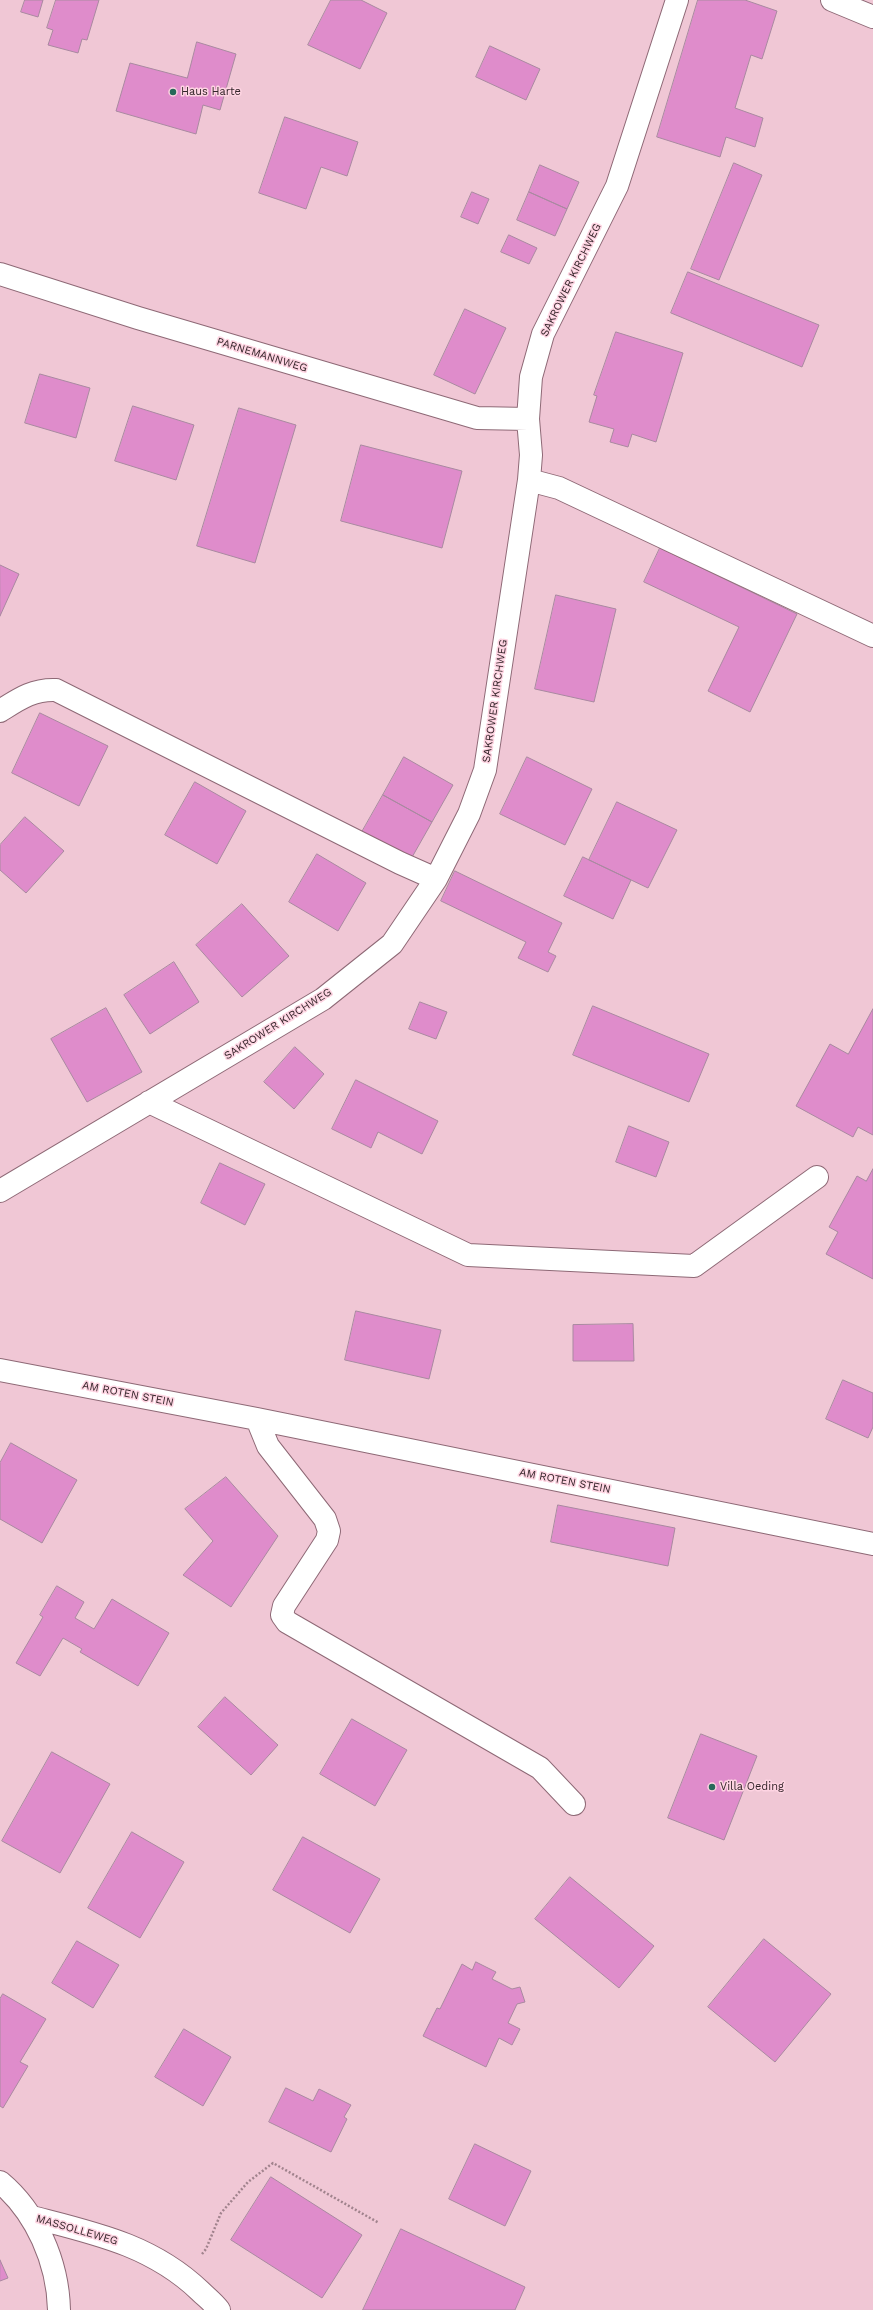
<!DOCTYPE html>
<html>
<head>
<meta charset="utf-8">
<style>
	body { margin:0 }
	canvas { display:block; background:#f0c7d5 }
</style>
</head>
<body>
<canvas width="873" height="2310"></canvas>
<script>
const ctx = document.querySelector('canvas').getContext('2d');
ctx.lineJoin = 'round';
function paint(path, color) { ctx.fillStyle = color; ctx.fill(path, 'evenodd'); }
function stroke(path, color, width, dash) { ctx.strokeStyle = color; ctx.lineWidth = width; ctx.lineCap = dash ? 'butt' : 'round'; ctx.setLineDash(dash || []); ctx.stroke(path); }
function drawText(font, color, halo, rows, align = 'center') {
  ctx.font = font + ' "Work Sans",sans-serif'; ctx.lineWidth = 3; ctx.setLineDash([]); ctx.textBaseline = 'middle'; ctx.strokeStyle = halo; ctx.fillStyle = color; for (const [text, x, y, turn = 0] of rows) {
    ctx.save(); ctx.translate(x, y); ctx.rotate((+turn || 0) * Math.PI / 180); ctx.textAlign = isNaN(turn) ? turn : align; if (halo) ctx.strokeText(text, 0, 0); ctx.fillText(text, 0, 0); ctx.restore();
  }
}
const building = new Path2D(`
	M25 0H43L38 17 21 12Z
	M56 0H99L87 40 82 39 78 53 48 45 53 30 47 28Z
	M331 0H361L387 13 360 69 308 45Z
	M698 0H745L777 11 762 59 751 55 735 108 763 118 755 147 726 137 720 157 657 137Z
	M197 42 236 54 220 110 203 105 196 134 116 111 130 63 187 78Z
	M490 46 540 69 526 100 476 77Z
	M285 117 358 142 347 176 321 167 306 209 259 193Z
	M734 163 762 175 719 280 691 269Z
	M540 165 579 182 567 209 529 192Z
	M472 192 489 199 478 224 461 217Z
	M529 192 567 209 555 236 517 220Z
	M509 235 537 248 529 264 501 252Z
	M688 272 819 325 802 367 671 313Z
	M465 309 506 328 475 394 434 375Z
	M616 332 683 353 656 442 632 434 628 447 610 442 614 429 589 422 597 396 594 395Z
	M40 374 90 388 76 438 25 423Z
	M133 406 194 425 176 480 115 461Z
	M239 408 296 425 255 563 197 546Z
	M361 445 462 471 442 548 341 521Z
	M660 548 797 614 750 712 708 691 739 627 644 582Z
	M0 565 19 574 0 616Z
	M556 595 616 609 594 702 535 689Z
	M40 713 108 746 79 806 12 773Z
	M404 757 453 785 432 822 383 795Z
	M527 757 592 789 565 845 500 814Z
	M195 782 246 811 217 864 165 835Z
	M383 795 432 822 411 859 362 832Z
	M617 802 677 830 648 888 589 860Z
	M25 817 64 851 26 893 0 870V845Z
	M317 854 366 883 338 931 289 902Z
	M583 857 631 880 613 919 564 896Z
	M455 871 562 923 548 952 556 956 548 972 518 958 526 942 441 901Z
	M242 904 289 956 242 997 196 945Z
	M174 962 199 1002 150 1034 124 995Z
	M420 1002 447 1012 436 1039 409 1029Z
	M593 1006 709 1054 689 1102 573 1055Z
	M106 1008 142 1072 87 1102 51 1039Z
	M873 1009V1135L858 1127 853 1137 796 1106 830 1044 848 1054Z
	M295 1047 324 1074 294 1109 264 1082Z
	M356 1080 438 1121 422 1154 378 1132 371 1148 332 1129Z
	M629 1126 669 1142 656 1177 616 1162Z
	M220 1163 265 1184 245 1225 201 1203Z
	M873 1169V1279L826 1254 838 1232 829 1227 857 1176 866 1181Z
	M356 1311 441 1330 429 1379 345 1360Z
	M633 1324 634 1361H573V1325Z
	M843 1380 873 1393V1427L868 1438 826 1419Z
	M11 1443 77 1480 42 1543 0 1519V1463Z
	M226 1477 278 1536 231 1607 183 1575 213 1541 185 1509Z
	M558 1505 675 1528 668 1566 551 1542Z
	M57 1586 84 1602 75 1618 94 1629 112 1599 169 1633 138 1686 80 1652 82 1649 63 1638 40 1676 16 1663 43 1617 40 1615Z
	M225 1697 278 1745 251 1775 198 1727Z
	M352 1719 407 1750 375 1806 320 1774Z
	M701 1734 757 1756 724 1840 668 1818Z
	M52 1752 110 1784 60 1873 2 1841Z
	M132 1832 184 1862 140 1938 88 1908Z
	M303 1837 380 1879 350 1933 273 1890Z
	M570 1877 654 1946 619 1988 535 1919Z
	M764 1939 831 1994 775 2062 708 2007Z
	M77 1941 119 1965 93 2008 52 1983Z
	M476 1962 496 1972 492 1979 512 1989 520 1987 525 2002 517 2004 508 2023 520 2029 512 2045 499 2038 486 2067 423 2036 437 2008 440 2009 462 1964 472 1970Z
	M3 1994 46 2019 20 2062 28 2066 3 2108 0 2106V1999Z
	M184 2029 231 2057 203 2106 155 2077Z
	M286 2088 313 2101 319 2089 351 2105 344 2117 347 2119 331 2152 269 2122Z
	M475 2144 531 2171 505 2226 449 2199Z
	M271 2177 362 2235 322 2298 231 2240Z
	M401 2229 525 2287 515 2310H363Z
	M0 2260 8 2278 0 2281Z`);
paint(building, '#df8ccb');
stroke(building, '#a989a0', 1);
const minor = new Path2D(`
	M832 0 873 17
	M0 274 138 318 477 418 528 419
	M529 480 559 488 873 636
	M0 711C19 699 33 689 56 690L400 863 436 879
	M149 1102 468 1255 694 1266 817 1177
	M0 1191 323 999 392 944 436 879 469 814 485 770 529 480 531 455 528 419 531 377 543 334 617 186 677 0
	M0 1370 257 1419 873 1544
	M257 1419 268 1446 325 1519 329 1531 327 1540 284 1606 282 1615 287 1622 540 1768 574 1804
	M0 2182C36 2212 58 2262 59 2310
	M32 2217C94 2233 152 2245 200 2291 206 2297 214 2303 219 2310`);
stroke(minor, '#8e6976', 24);
stroke(new Path2D(`
	M202 2254 206 2249 221 2213 248 2182 273 2163 379 2223`), '#a1838d', 2.5, [2, 2]);
stroke(minor, '#fff', 22);
for (const [x, y, r, color] of [
	[173,92,4,"#26695a"],
	[712,1787,4,"#26695a"]
]) { const dot = new Path2D(); dot.arc(x, y, r, 0, 2 * Math.PI); ctx.fillStyle = color; ctx.fill(dot); stroke(dot, '#fed4e2', 1.5); }
drawText('11px', '#332429', '#fed4e2', [
	["Haus Harte",181,92],
	["Villa Oeding",720,1787]
], 'left');
drawText('11px', '#332429', '#fed4e2', [
	["SAKROWER KIRCHWEG",571,280,-64],
	["PARNEMANNWEG",262,355,17],
	["SAKROWER KIRCHWEG",495,701,-82],
	["SAKROWER KIRCHWEG",278,1024,-32],
	["AM ROTEN STEIN",128,1394,11],
	["AM ROTEN STEIN",565,1481,11],
	["MASSOLLEWEG",77,2230,16]
]);
</script>
</body>
</html>
